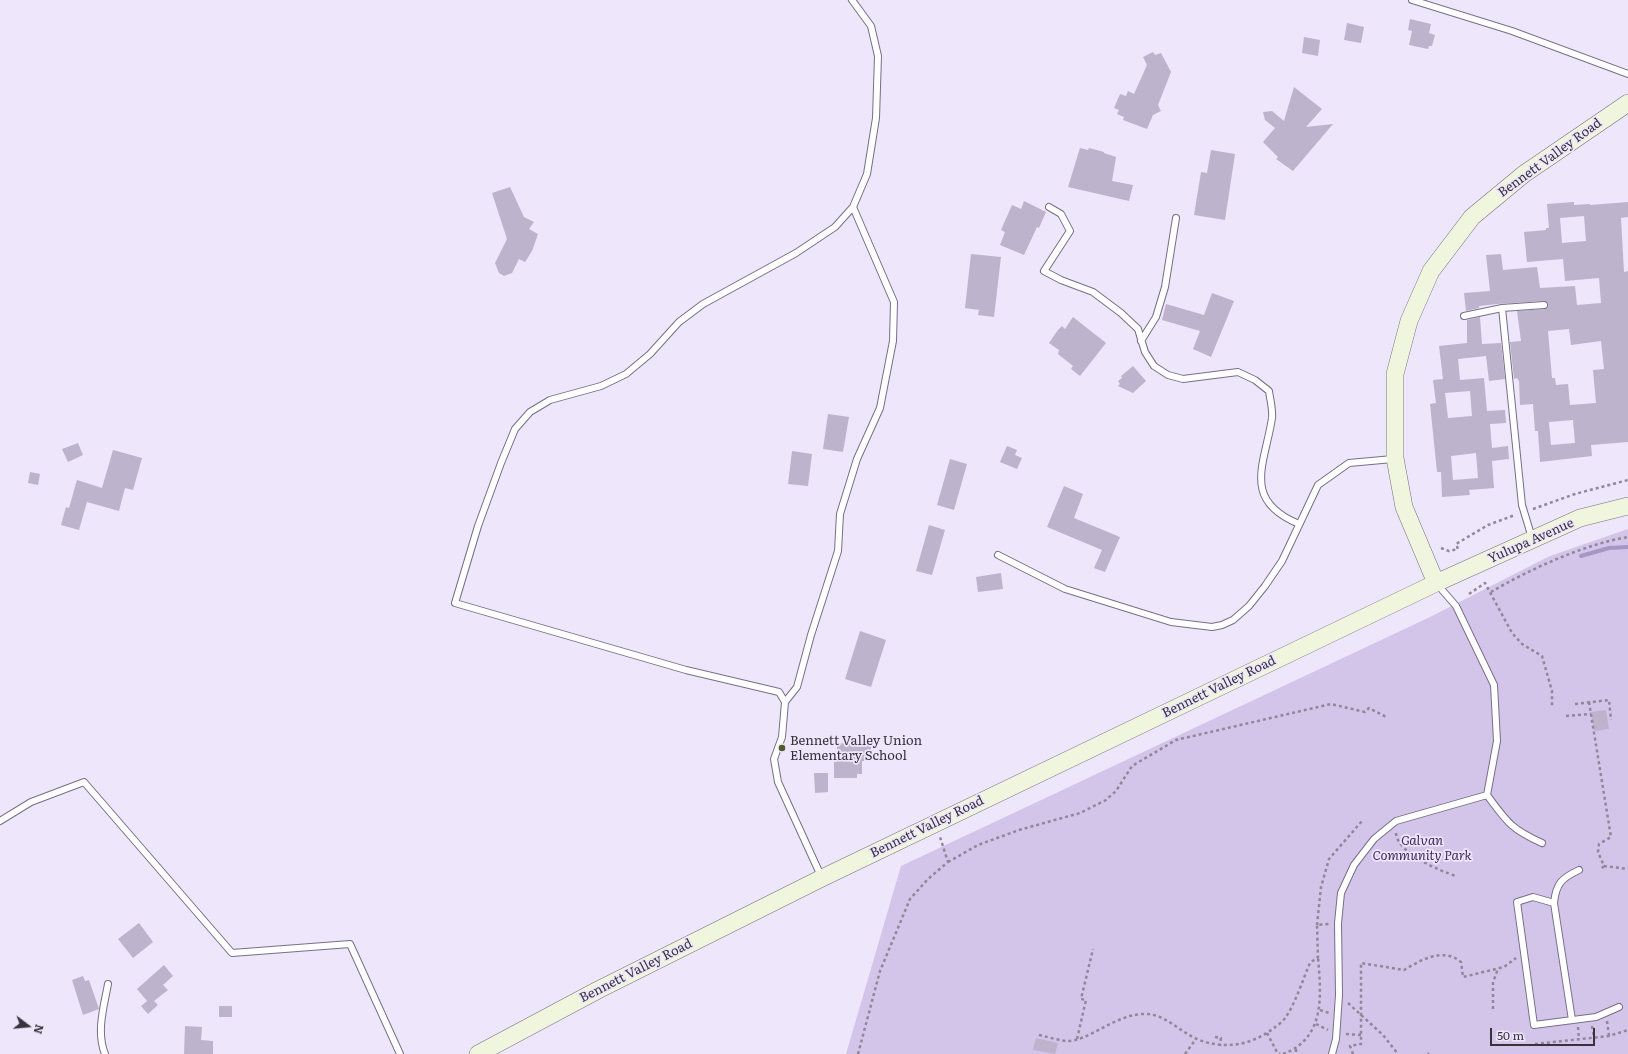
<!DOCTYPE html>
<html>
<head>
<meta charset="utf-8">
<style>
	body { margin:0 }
	#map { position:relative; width:1628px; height:1054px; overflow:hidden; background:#eee6fb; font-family:Literata,serif }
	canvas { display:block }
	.north { position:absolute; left:8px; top:1006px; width:40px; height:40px; -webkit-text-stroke:3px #eee6fb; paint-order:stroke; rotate:106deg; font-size:11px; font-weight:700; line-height:16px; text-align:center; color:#37333d }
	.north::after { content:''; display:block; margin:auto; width:14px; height:18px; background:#37333d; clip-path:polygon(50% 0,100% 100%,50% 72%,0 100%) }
	.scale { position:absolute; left:1490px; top:1028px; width:105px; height:18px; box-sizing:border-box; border:2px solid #37333d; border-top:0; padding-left:5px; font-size:12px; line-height:14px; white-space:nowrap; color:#37333d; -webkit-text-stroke:3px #eee6fb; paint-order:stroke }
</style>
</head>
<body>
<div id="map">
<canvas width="1628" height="1054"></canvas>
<div class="north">N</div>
<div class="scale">50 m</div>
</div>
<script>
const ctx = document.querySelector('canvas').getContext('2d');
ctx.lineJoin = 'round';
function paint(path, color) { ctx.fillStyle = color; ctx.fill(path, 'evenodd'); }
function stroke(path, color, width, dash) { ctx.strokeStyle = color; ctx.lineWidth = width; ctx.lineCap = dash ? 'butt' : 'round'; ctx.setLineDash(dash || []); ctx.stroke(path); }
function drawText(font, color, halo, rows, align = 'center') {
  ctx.font = font + ' Literata,serif'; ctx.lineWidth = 3.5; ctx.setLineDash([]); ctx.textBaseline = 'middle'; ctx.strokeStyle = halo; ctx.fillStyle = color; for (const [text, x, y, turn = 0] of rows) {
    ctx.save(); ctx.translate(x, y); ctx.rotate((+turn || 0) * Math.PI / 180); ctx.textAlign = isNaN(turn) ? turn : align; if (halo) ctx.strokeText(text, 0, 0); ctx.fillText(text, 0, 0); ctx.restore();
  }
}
paint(new Path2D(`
	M1628 529V1054H846L901 866 1430 617 1550 556Z`), '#d3c5e9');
stroke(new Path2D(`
	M1581 556 1609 548 1628 547`), '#a795c3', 4);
paint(new Path2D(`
	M1410 19 1431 24 1429 33 1435 35 1432 46H1429L1428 49 1409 45 1412 31 1408 30Z
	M1347 23 1364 27 1361 43 1344 40Z
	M1304 37 1320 40 1318 56 1302 53Z
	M1153 52 1155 55 1161 53 1171 72 1158 105 1161 111 1153 115 1147 129 1123 120 1124 117 1117 114 1119 110 1114 108 1120 94 1126 96 1128 91 1134 94 1147 65 1143 57Z
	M1294 87 1322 109 1306 127 1333 124 1293 171 1276 159 1278 157 1263 142 1275 128 1265 120 1263 112 1272 111 1284 121Z
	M1080 148 1088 150 1089 148 1104 152V153L1116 157 1112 181 1133 185 1129 201 1068 187Z
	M1211 150 1235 154 1225 220 1194 215 1201 172 1207 173Z
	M510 187 524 217 534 222 529 229 538 234 532 251 525 262 519 259 512 273 504 276 499 273 495 263 507 239 492 193Z
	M1024 201 1046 212 1039 228 1037 227 1024 255 1000 245 1005 232 1001 230 1012 205 1021 209Z
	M1574 202V205L1590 204V205L1628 202V217L1621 218 1624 272 1628 271V442L1591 445 1592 456 1540 462 1538 431H1535L1533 404 1520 405 1519 381 1517 378 1514 379 1510 342 1521 341 1517 311 1545 309 1548 307V303L1544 301 1497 304 1479 306V308L1466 311 1464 293 1490 291 1486 255 1501 254 1503 270 1537 267 1540 288 1575 286 1577 305 1601 303 1599 278 1565 281 1563 259 1527 262 1524 232 1546 230V228H1549L1547 204ZM1584 216 1586 241 1562 243 1560 218ZM1569 329 1571 345 1601 341 1604 369 1593 370 1596 403 1570 405 1568 384 1556 385 1555 378H1552L1548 331ZM1573 420 1575 443 1551 445 1549 422Z
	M971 254 1001 257 994 317 978 315 979 310 965 308Z
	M1212 293 1234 301 1211 357 1193 349 1200 331 1162 320 1166 304 1204 315Z
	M1073 317 1106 343 1080 376 1071 369 1073 366 1058 354 1059 350 1049 343 1058 330 1062 326 1065 329Z
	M1480 317 1482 344 1501 343 1505 379 1489 381 1486 356 1458 359 1460 380 1484 378 1487 411 1505 410 1506 423 1490 424 1492 448 1508 446 1509 459 1492 461 1494 488 1469 490 1470 495 1442 497 1441 472H1437L1430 404 1436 403 1433 380 1443 379 1439 346 1467 343V320ZM1470 391 1472 416 1448 418 1445 393ZM1476 453 1478 478 1453 480 1451 456Z
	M1133 366 1146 381 1133 393 1118 386 1120 384 1118 381 1122 378 1121 376Z
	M828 414 849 417 843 452 823 449Z
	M78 443 83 455 68 462 62 449Z
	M1007 446 1017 450 1015 455 1022 458 1017 469 1000 462Z
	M113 450 142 458 133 490 125 488 119 511 87 502 79 530 61 525 66 507 69 508 77 480 102 488Z
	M792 451 812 454 808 486 788 484Z
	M950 459 967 464 954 510 937 505Z
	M30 472 40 474 38 485 28 483Z
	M1064 486 1083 494 1074 518 1120 537 1105 572 1094 568 1102 550 1047 527Z
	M929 525 945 530 932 575 916 571Z
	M1001 573 1003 589 978 592 976 577Z
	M860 631 886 640 871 687 845 679Z
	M1606 710 1609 729 1594 731 1591 712Z
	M837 743 871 745V761H862V774H857V778H834V762H837Z
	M814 773H828V792L815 793Z
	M139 923 153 942 133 958 118 939Z
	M164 965 173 976 163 985 168 990 154 1001 158 1005 148 1014 141 1006 147 1001 137 989Z
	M83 976 85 981 89 980 99 1009 83 1015 72 980Z
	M219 1006H232V1017H219Z
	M185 1026 202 1027 201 1040 213 1041V1054H184Z
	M1036 1038 1058 1043 1055 1054 1033 1050Z`), '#bdb3cc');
const lane = new Path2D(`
	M1412 0 1512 31 1628 74
	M1049 207 1061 214 1070 231 1044 271 1061 280 1093 292 1121 313 1138 329 1145 352 1154 366 1168 375 1183 379 1238 372 1255 380 1269 391C1270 399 1273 410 1272 418 1265 464 1241 500 1299 524
	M1464 316 1502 308
	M1141 341 1156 317 1165 287 1176 218
	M1532 538 1522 505 1502 308 1544 305
	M998 555 1065 589 1171 622 1212 627 1222 625 1233 620 1249 606 1265 586 1282 561 1318 485 1349 463 1393 459
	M785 702 797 687 811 635 838 551 840 514 857 459 880 408 893 341 894 302 853 207
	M1487 795C1507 822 1511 829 1542 843
	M0 821 31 802 84 782 232 953 350 944 400 1054
	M821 876 778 782 774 759 782 737 785 702 779 692 686 670 455 603 478 526 501 463 515 429 530 412 550 400 601 386 626 374 650 354 679 322 703 304 796 253 835 227 853 207 867 174 876 118 878 56 871 26 852 0
	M1554 903 1533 897 1517 902 1534 1025 1596 1017 1619 1007
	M1572 1020 1554 903C1556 883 1562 878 1579 870
	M105 1054C96 1032 104 1006 108 984
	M1332 1054 1336 1039 1339 995 1338 923 1341 893 1354 865 1374 839 1396 821 1487 795 1497 741 1494 685 1456 606 1437 584`);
const secondary = new Path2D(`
	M1436 583 1404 507 1395 458V374L1409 321 1431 271 1472 217 1524 174 1628 103
	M478 1054 598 990 822 878 1436 583 1580 518 1628 506`);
stroke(lane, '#776f86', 8);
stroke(secondary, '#776f86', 18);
stroke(new Path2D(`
	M1533 509 1575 494 1628 480
	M1441 548 1449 551 1458 549 1456 544 1488 525 1515 515
	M1491 592C1528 570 1585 544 1628 537
	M1469 594 1485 583 1512 633 1522 644 1542 656 1552 691V706
	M1589 702 1611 837 1599 844 1598 852 1604 866 1600 870
	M1575 704 1609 700 1611 720
	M1566 716 1591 714
	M1396 833C1397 853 1440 871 1456 876
	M948 862 978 845 1019 830 1080 813 1106 800 1116 791 1132 766 1176 740 1331 704 1365 712 1369 708 1388 718
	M1604 866 1628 869
	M1317 925 1321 887 1329 859 1362 821
	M1348 1003 1383 1035 1398 1054
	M1493 1009V982L1498 969
	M1320 1010 1329 1013
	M1607 1021 1609 1036
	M1316 1024 1328 1030
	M1592 1026 1594 1037
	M1578 1027 1579 1039
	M1267 1033 1277 1052 1280 1054
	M1346 1034 1361 1035
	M1039 1035C1048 1037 1057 1040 1066 1041 1088 1042 1114 1015 1143 1014 1165 1013 1178 1031 1197 1039 1224 1050 1250 1046 1274 1028 1277 1025 1283 1022 1285 1018 1295 1005 1303 979 1310 963L1318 957 1317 925 1329 924
	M1215 1037 1221 1038 1220 1046
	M1077 1039 1086 1000 1081 999 1093 949
	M1535 1044 1609 1036 1628 1030
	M1296 1049V1054
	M858 1054 880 971 910 899 928 879 948 862 940 837
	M1185 1054 1196 1039
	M1283 1054C1326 1038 1321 995 1318 957
	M1353 1054 1350 1046 1361 1044V963L1404 970C1421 960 1443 947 1461 962L1463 977 1504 967 1516 958
	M1428 1054 1429 1053`), '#8e8897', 2.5, [3, 3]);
stroke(lane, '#fff', 6);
stroke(secondary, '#f0f5de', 17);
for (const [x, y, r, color] of [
	[782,748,4,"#515b2b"]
]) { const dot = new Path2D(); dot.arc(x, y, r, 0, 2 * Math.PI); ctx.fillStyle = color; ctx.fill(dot); stroke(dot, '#eee6fb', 1.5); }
drawText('13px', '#37333d', '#eee6fb', [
	["Bennett Valley Road",1550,158,-36],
	["Yulupa Avenue",1531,541,-24],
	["Bennett Valley Road",1219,687,-26],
	["Bennett Valley Road",927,827,-26],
	["Bennett Valley Road",636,971,-27]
]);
drawText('13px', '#37333d', '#eee6fb', [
	["Bennett Valley Union",790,741],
	["Elementary School",790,756]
], 'left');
drawText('italic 13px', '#432962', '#eee6fb', [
	["Galvan",1422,841],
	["Community Park",1422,856]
]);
</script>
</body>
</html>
